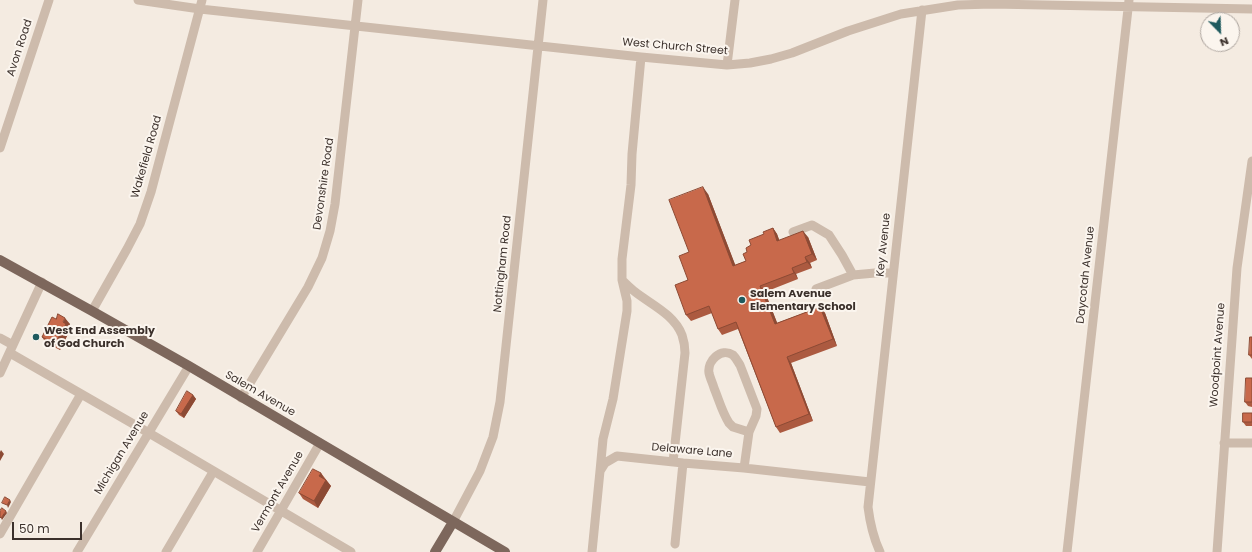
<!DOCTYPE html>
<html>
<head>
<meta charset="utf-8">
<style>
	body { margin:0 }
	#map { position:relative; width:1252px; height:552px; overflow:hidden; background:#f4ebe1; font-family:Poppins,sans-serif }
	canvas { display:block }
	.north { position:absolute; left:1200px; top:12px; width:40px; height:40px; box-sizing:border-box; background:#fbf5ee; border:1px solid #aea6a0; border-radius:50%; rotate:157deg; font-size:11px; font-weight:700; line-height:16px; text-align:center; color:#3b302b }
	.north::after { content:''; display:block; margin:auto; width:14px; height:18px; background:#1f5a5e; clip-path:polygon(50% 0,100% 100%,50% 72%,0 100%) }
	.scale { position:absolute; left:12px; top:522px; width:70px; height:18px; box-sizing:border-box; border:2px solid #3b302b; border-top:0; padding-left:5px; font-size:12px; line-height:14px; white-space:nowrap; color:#3b302b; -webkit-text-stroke:3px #fbf5ee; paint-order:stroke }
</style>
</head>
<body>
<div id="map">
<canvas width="1252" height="552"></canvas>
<div class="north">N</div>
<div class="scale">50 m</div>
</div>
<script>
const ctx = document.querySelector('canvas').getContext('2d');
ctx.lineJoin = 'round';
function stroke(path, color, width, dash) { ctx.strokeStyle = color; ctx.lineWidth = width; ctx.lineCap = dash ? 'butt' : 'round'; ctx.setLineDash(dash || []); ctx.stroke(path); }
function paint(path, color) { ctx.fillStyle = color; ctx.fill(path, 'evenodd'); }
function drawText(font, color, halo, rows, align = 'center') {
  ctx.font = font + ' Poppins,sans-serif'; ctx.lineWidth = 4; ctx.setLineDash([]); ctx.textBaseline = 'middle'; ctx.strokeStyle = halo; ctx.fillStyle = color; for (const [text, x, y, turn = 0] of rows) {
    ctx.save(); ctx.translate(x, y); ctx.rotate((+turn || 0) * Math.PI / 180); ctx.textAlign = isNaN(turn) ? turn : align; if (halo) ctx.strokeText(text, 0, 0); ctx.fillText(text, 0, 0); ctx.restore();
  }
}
stroke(new Path2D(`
	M138 0 200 9 641 57 727 65 750 63 771 59 792 53 848 31 901 14 958 5 992 4 1252 9
	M727 65 735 0
	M0 148 49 0
	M793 232 812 225 829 235 842 255 853 275
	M622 280C626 284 630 288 634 291 650 304 674 314 682 335 684 341 685 347 685 353L673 462
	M816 289 853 275 875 273H893
	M92 311 127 249 140 224 151 192 202 0
	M0 338 13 345
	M10 353 149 433 351 552
	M0 373 42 282
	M241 398 308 287 322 258 330 231 335 204 358 0
	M1224 443H1252
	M744 468 749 432 756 416 757 409 740 365C738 362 736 358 733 355 721 347 707 361 709 373 710 378 713 384 714 388 719 400 722 412 729 423L733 427 749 432
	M600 471 603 439 613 399 627 311V301L622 280V259L631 185 632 154 641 57
	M453 522 480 471 493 437 500 402 543 0
	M0 534 81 394
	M675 544 683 463
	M77 552 189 366
	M166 552 213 472
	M257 552 320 443
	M592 552 600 471 605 463 617 456 683 463 744 468 870 482
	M880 552C873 537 870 523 868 507L922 10
	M1067 552 1129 0
	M1217 552 1237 268 1252 161`), '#cdbbac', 9);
stroke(new Path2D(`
	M0 260 92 311 189 366 505 552
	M435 552 453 522`), '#7d675c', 10);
paint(new Path2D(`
	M708 194 735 265 746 261 747 252 751 245 773 228 777 234 779 240 808 237 817 260 810 263 812 268 796 274 798 279 765 292 777 323 820 307 825 313 837 346 791 363 813 421 780 433 776 427 738 329 722 335 718 329 712 313 691 321 686 315 689 252Z
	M56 319 70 324 68 327 70 330 60 350 46 343 42 337Z
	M1252 337V359L1249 355Z
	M1252 378V407L1248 406 1245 402Z
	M193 395 196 399 184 418 179 415 176 411Z
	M1252 413V426H1246L1243 422Z
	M321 473 331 486 318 508 303 499 299 493Z`), '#ac5a40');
paint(new Path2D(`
	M703 187 708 194 738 272 733 266Z
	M773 228 777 234 782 247 777 241Z
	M803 231 808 237 817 260 812 254Z
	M805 257 810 263 812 268 807 262Z
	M792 268 796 274 798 279 794 273Z
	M760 286 765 292 780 330 775 324Z
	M820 307 825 313 837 346 833 339Z
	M65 318 70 324 68 327 70 330 60 350 55 344Z
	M787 357 791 363 813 421 809 414Z
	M193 395 196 399 184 418 181 414Z
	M1 450 4 454 0 461V452Z
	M321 473 325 480 319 476Z
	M326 480 331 486 318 508 314 501Z
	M10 500 11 502 8 508 7 505Z
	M6 511 7 513 2 520 1 518Z`), '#8c4a34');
const building = new Path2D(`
	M703 187 733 266 746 261 743 254 747 252 746 248 751 245 749 240 764 234 763 232 773 228 777 241 803 231 812 254 805 257 807 262 792 268 794 273 760 286 775 324 820 307 833 339 787 357 809 414 776 427 736 322 718 329 709 306 686 315 675 285 688 280 679 256 689 252 669 200Z
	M58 314 65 318 63 322 66 324 55 344 42 337 52 317 56 319Z
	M1250 337H1252V355H1249Z
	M1246 378H1252V402H1245Z
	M187 391 193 395 181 414 176 411Z
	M1243 413H1252V422H1243Z
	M313 469 321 473 319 476 326 480 314 501 299 493Z
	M5 497 10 500 7 505 2 503Z
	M2 508 6 511 1 518 0 517V511Z`);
paint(building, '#c8694b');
stroke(building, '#8c4a34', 1);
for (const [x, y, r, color] of [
	[742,300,4,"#1f5a5e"],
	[36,337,4,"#1f5a5e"]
]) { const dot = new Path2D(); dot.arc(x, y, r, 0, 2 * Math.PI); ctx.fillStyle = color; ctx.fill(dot); stroke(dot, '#fbf5ee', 1.5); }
drawText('11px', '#3b302b', '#fbf5ee', [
	["West Church Street",675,47,5],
	["Avon Road",20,48,-72],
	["Wakefield Road",147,157,-74],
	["Devonshire Road",324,184,-82],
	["Key Avenue",884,245,-84],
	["Nottingham Road",503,264,-84],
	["Daycotah Avenue",1086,275,-84],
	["Woodpoint Avenue",1218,355,-86],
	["Salem Avenue",260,394,30],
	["Delaware Lane",692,451,5],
	["Michigan Avenue",122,453,-59],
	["Vermont Avenue",278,492,-60]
]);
drawText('bold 11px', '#3b302b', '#fbf5ee', [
	["Salem Avenue",750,294],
	["Elementary School",750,307],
	["West End Assembly",44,331],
	["of God Church",44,344]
], 'left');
</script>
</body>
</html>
